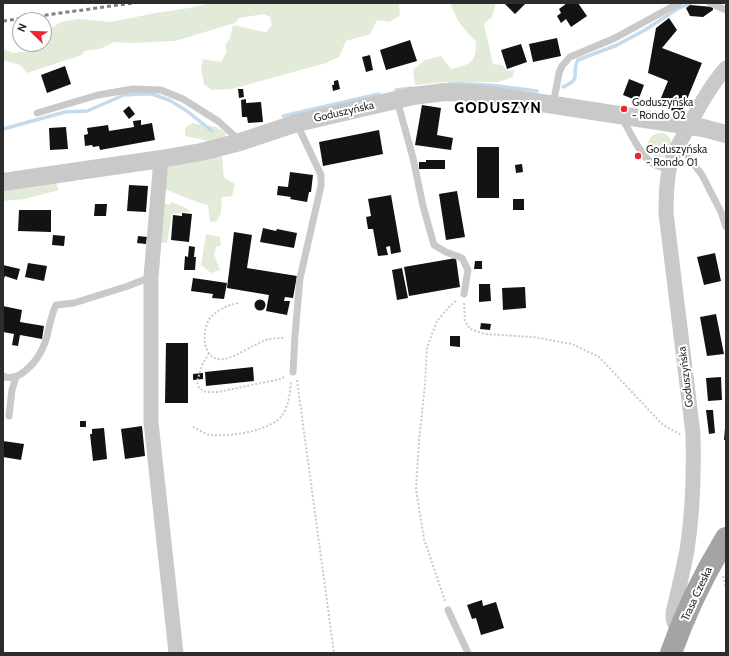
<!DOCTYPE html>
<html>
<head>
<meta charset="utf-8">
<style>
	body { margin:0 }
	#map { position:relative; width:729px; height:656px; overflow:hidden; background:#fff; font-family:Cabin,sans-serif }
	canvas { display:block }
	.frame { position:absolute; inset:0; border:4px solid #2c2c2c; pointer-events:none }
	.north { position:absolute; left:12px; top:12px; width:40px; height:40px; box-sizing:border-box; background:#fff; border:1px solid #ababab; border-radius:50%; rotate:293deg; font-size:11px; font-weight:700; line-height:16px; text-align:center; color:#2c2c2c }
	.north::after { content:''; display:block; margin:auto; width:14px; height:18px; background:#eb262f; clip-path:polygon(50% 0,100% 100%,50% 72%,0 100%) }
</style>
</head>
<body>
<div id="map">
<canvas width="729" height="656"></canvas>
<div class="frame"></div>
<div class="north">N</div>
</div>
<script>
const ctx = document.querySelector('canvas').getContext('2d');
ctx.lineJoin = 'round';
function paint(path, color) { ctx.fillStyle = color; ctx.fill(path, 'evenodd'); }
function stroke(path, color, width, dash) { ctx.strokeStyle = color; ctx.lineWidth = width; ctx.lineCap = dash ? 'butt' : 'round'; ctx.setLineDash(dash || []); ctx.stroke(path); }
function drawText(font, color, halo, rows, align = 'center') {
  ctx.font = font + ' Cabin,sans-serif'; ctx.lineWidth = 4; ctx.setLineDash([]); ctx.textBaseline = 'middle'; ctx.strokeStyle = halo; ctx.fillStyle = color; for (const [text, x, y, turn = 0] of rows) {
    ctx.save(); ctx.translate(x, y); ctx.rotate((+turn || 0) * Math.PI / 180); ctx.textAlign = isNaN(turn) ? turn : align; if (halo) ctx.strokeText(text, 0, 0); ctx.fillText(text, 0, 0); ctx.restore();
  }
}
paint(new Path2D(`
	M211 3H399L400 16 389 22 377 20 370 34 346 41 339 57 326 63 232 89 211 90 204 84 201 69 203 59 221 62 227 52 225 45 230 38 233 25 259 31 266 32 272 25 270 17 264 14 239 18 235 23 175 41 132 43 114 42 100 49 84 51 82 55 27 73 20 65 6 61 3 62V49L13 53 25 52 37 44H44V37L50 29 61 22 78 19 111 22 155 13 189 8Z
	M450 3H496L492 17 484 24 493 64 502 65 508 71 514 70 513 77 498 82H444L415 85 413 70 425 60 441 56 451 69C470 64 476 64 476 42L466 31 458 21Z
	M192 123 216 127 226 133 222 157 224 178 235 184 232 196 222 197 221 213 217 221 210 222 208 205 197 202 164 189 168 166 209 141 185 136V128Z
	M648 145a12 12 0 1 1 24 0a12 12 0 1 1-24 0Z
	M56 183 59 190 25 199 3 201V190Z
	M162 201 168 205 172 202 188 209 191 212 172 214 167 243 158 242Z
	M206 234 220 237 221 245 216 247 214 254 220 270 211 273 201 265Z`), '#e2ebd8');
stroke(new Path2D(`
	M449 84C478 83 507 87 537 91
	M563 87C584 78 570 73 578 60L617 45 645 30 679 8 691 3
	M396 90 411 88
	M283 116 379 94
	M3 129 65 112 87 111 124 95 140 94H152L169 100 187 111 212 131`), '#c3dbec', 3.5);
paint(new Path2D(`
	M504 3H526L515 14Z
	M567 3H578L587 16 571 27 566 19 561 23 557 16 561 13 559 9Z
	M690 5 713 7V10L703 17 690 16 686 8Z
	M669 18 677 30 662 48 702 63 681 114 658 105 668 81 648 73 656 28Z
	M557 38 561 56 533 62 529 44Z
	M410 40 417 61 386 70 380 50Z
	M521 44 527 62 507 69 501 50Z
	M370 55 373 70 366 72 362 57Z
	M65 66 71 84 47 93 41 75Z
	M629 79 644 85 638 101 623 95Z
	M338 80 340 89 333 91 332 85H334V81Z
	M238 89H243L244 97 239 98Z
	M246 99V103L261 102 263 122 248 123 247 117H242L241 100Z
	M422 105 441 108 437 135 453 138 451 150 415 145Z
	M129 106 135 114 129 119 123 111Z
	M141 120V125L152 123 155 140 100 150 99 146 93 147 92 145 85 146 84 135 88 134 87 128 108 125 109 131 134 127 133 121Z
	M66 127 68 149 50 150 49 128Z
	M379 130 383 154 323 166 319 142Z
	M477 147H499V198H477Z
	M426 160H445V169H419V162H426Z
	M522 164 523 172 516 173 515 165Z
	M290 172 313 175 311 192H309L307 202 290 199 291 197 277 195 278 186 288 187Z
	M129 185 148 186 146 212 127 211Z
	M457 191 465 237 446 240 439 194Z
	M391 195 401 252 391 254 390 246 386 247 388 255 378 256 373 229H368L366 217 371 216 368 199Z
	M513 199H524V210H513Z
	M95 204H107L106 216H94Z
	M19 210H51V232L18 231Z
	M182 213 192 214 189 242 171 240 173 215 182 216Z
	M263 228 276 231 277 229 297 233 294 248 260 242Z
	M234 232 252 235 247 268 297 276 293 298 285 297 284 301H290L287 315 266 311 269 295 227 288Z
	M53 235 65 236 64 246 52 245Z
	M138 236 147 237 146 244 137 243Z
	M189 246 195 247 194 257H196L195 270H184L185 256 188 257Z
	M715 253 721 281 704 285 697 257Z
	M456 258 460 287 409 296 404 267Z
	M475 261H482V269H474Z
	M28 263 47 266 44 281 25 277Z
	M3 265 20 269 17 280 5 276 3 281Z
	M402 268 408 298 397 300 392 270Z
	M193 278 227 283 224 299 212 298 213 294 191 291Z
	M479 284H490L491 301 479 302Z
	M525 287 526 308 503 310 502 288Z
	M254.5 305a5.5 5.5 0 1 1 11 0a5.5 5.5 0 1 1-11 0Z
	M3 306 22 310 20 322 44 326 42 339 20 335 18 346 12 345 14 334 3 332Z
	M716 314 724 354 707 356 700 317Z
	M481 323 491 324 490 330 480 329Z
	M450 336H460V347L450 346Z
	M166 343H188V403H165Z
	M253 367 254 381 206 386 205 372Z
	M203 373V379L193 380V374Z
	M721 377 722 400 708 401 706 378Z
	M706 410H713L715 433 709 434Z
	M80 421H86V427H80Z
	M142 426 145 456 125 459 121 429Z
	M104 428 107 459 93 461 90 434H92V429Z
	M725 428H726V440H724Z
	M3 441 24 444 21 460 3 457Z
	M482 600 483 606 496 602 504 628 481 635 476 618 472 619 467 605Z`), '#131313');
stroke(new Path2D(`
	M238 303C228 305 219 309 211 317 202 327 201 356 218 359 231 362 255 342 270 339 275 338 280 338 285 338
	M464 303 465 321 470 329 485 334 533 337 572 344 599 357 663 425 680 434
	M209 353 202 365 197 382 199 388 206 392H218L281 379 285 376
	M297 380 334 653
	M193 427C198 429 205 434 210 435 229 437 273 431 283 414 289 405 290 392 291 381
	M723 576 726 589
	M445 601 424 539 416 489 419 441 425 384 427 347 437 321 449 307 457 300`), '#c9c9c9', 2, [2, 2]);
stroke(new Path2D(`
	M710 3 726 10
	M397 100 413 158 423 206 434 245 446 252 462 258 468 270 464 294
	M553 105 559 73 562 66 570 57 615 38 679 3
	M37 113 98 95 133 89 161 90 183 99 218 121 239 140
	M622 118C629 130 640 155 652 163 657 166 663 168 669 170
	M679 144 702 175 721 212 726 227
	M293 372 295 335 300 278 321 186V175L297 124
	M3 376C9 379 16 377 21 374 34 365 43 351 47 336 50 325 51 315 56 305L74 303 128 286 151 277
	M9 416 12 390 16 377
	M448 610 468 653`), '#c9c9c9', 7);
stroke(new Path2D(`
	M161 159 151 277V422L176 653
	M680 631C674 625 673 621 673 613 678 592 683 571 687 550 693 512 694 473 693 434L666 213C666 199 666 185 669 170 672 155 680 141 688 128 699 106 710 86 726 68`), '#c9c9c9', 15);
stroke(new Path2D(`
	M3 182 161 159 201 152 240 142 297 123 413 96 445 92 483 94 703 128 726 134`), '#c9c9c9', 18);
stroke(new Path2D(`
	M671 653C685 613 704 574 726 538`), '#a4a4a4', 22);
stroke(new Path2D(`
	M3 21 133 3`), '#818181', 3, [4, 3]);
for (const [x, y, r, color] of [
	[624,109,4,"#eb262f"],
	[638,156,4,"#eb262f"]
]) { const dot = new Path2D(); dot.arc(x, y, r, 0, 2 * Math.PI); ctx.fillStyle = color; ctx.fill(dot); stroke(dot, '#fff', 1.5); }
drawText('11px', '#2c2c2c', '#fff', [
	["Goduszyńska",632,103],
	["- Rondo 02",632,116],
	["Goduszyńska",646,150],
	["- Rondo 01",646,163]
], 'left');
drawText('11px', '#2c2c2c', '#fff', [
	["Goduszyńska",344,112,-13],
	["Goduszyńska",686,377,-97],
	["Trasa Czeska",697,594,-65]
]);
ctx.letterSpacing = '1px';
drawText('bold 15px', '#000', '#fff', [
	["GODUSZYN",498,109]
]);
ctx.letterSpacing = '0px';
</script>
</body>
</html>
